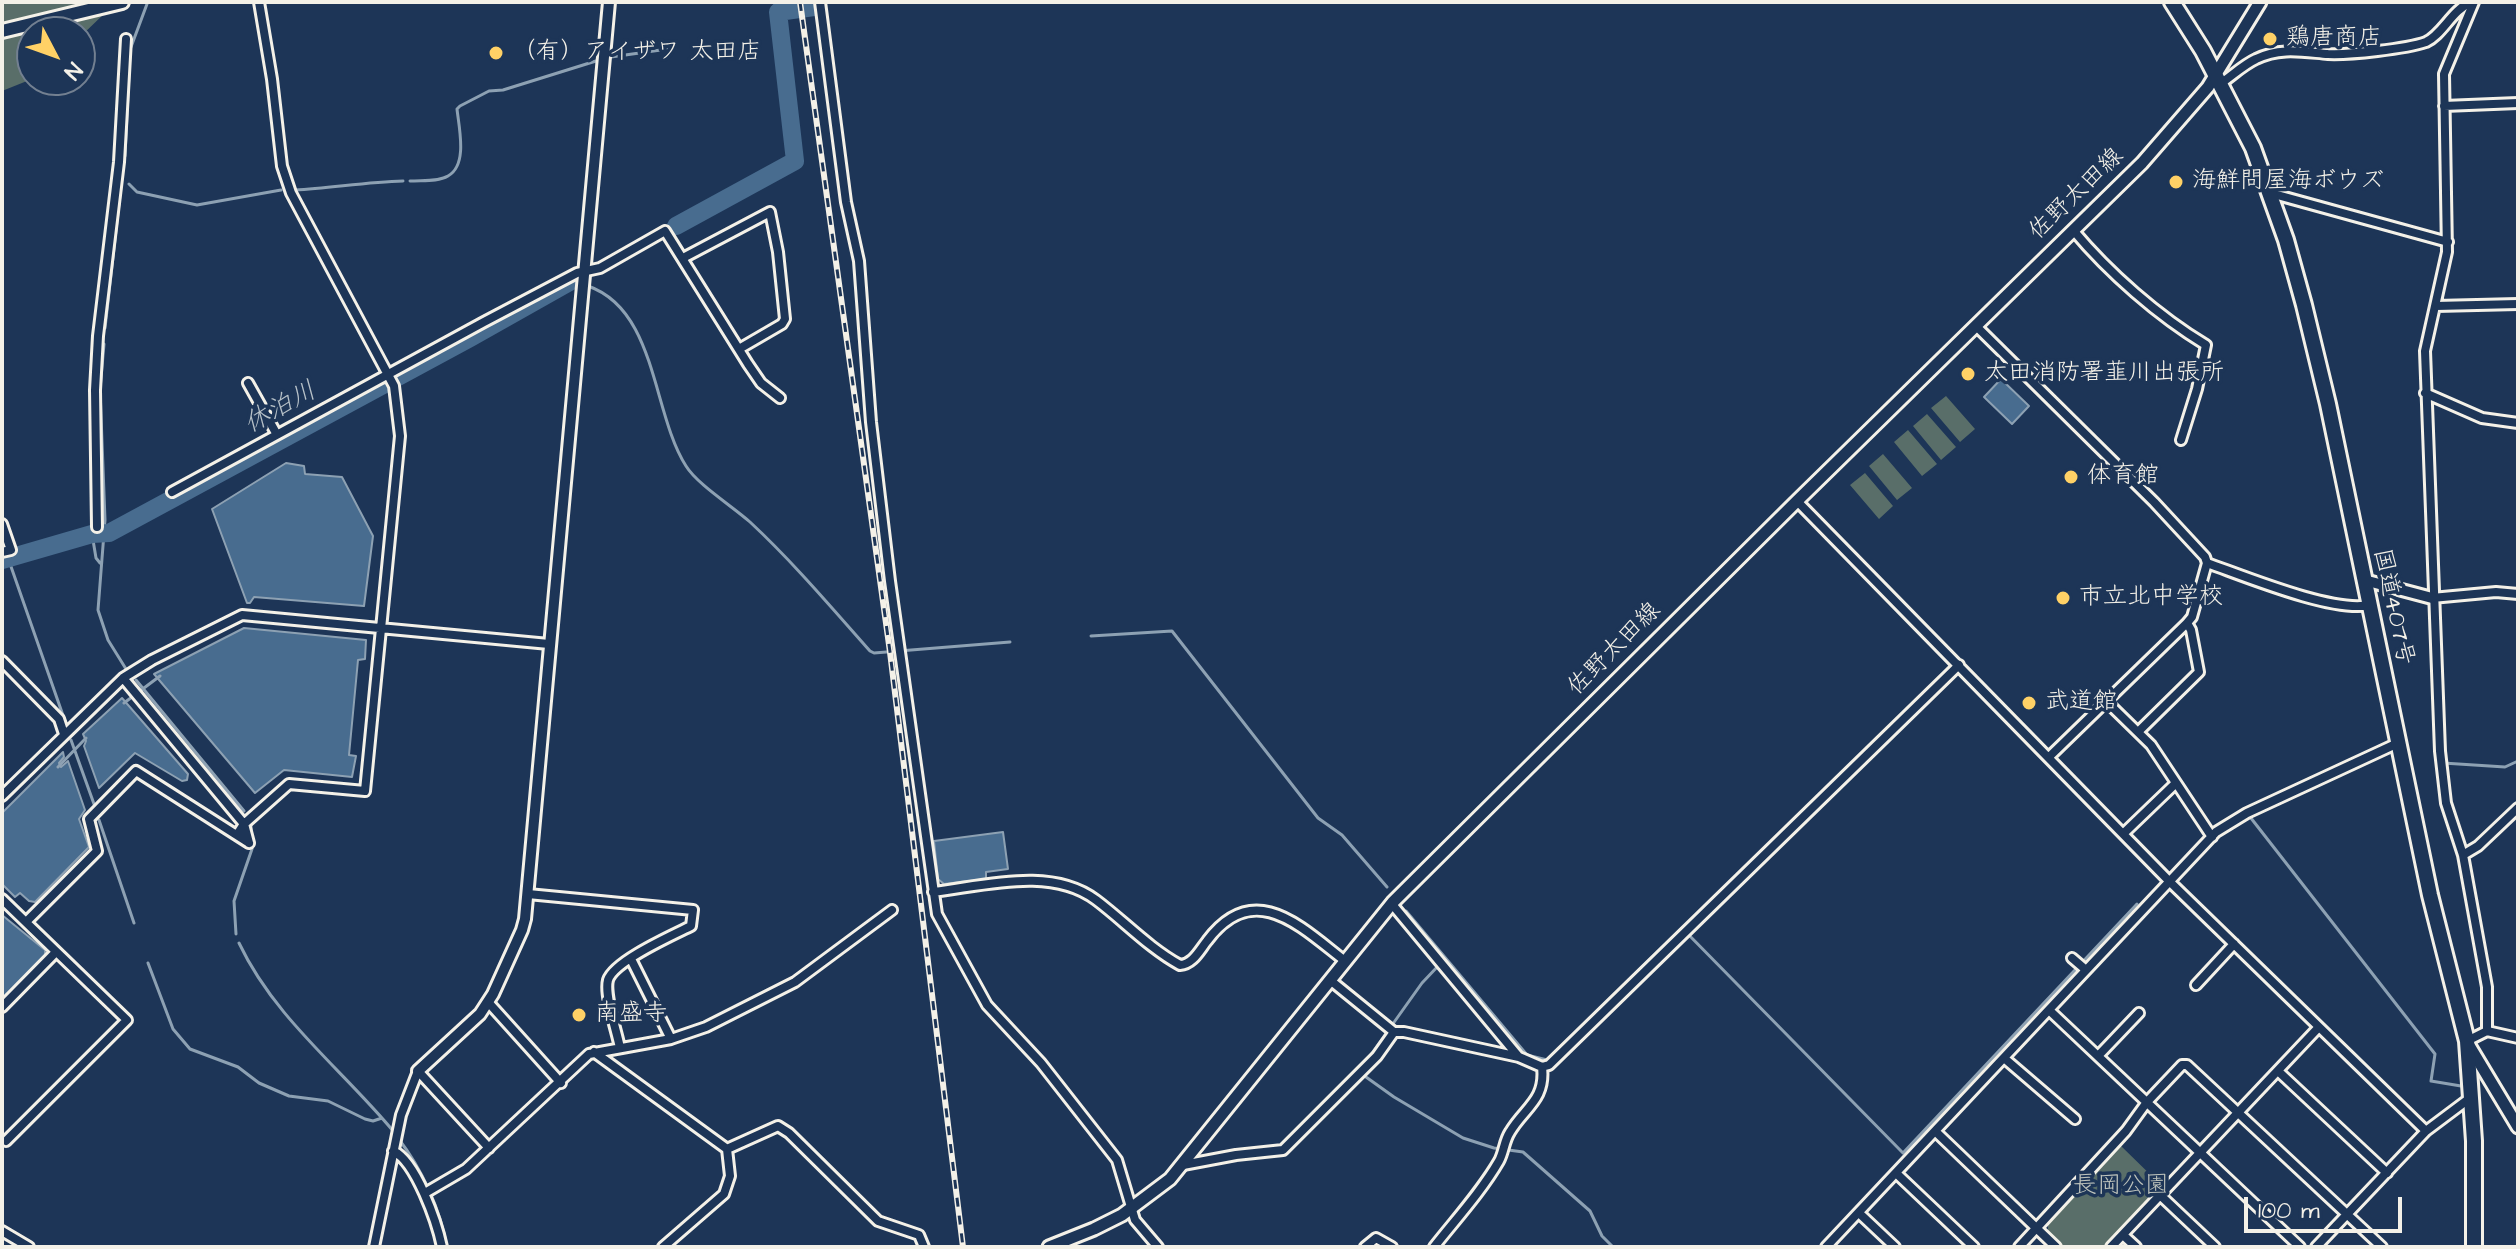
<!DOCTYPE html>
<html>
<head>
<meta charset="utf-8">
<style>
	body { margin:0 }
	#map { position:relative; width:2520px; height:1249px; overflow:hidden; background:#1d3557; font-family:"Architects Daughter",sans-serif }
	canvas { display:block }
	.frame { position:absolute; inset:0; border:4px solid #f4f1e8; pointer-events:none }
	.north { position:absolute; left:16px; top:16px; width:80px; height:80px; box-sizing:border-box; background:#1d3557; border:2px solid #738091; border-radius:50%; rotate:131deg; font-size:22px; font-weight:700; line-height:32px; text-align:center; color:#f4f1e8 }
	.north::after { content:''; display:block; margin:auto; width:28px; height:36px; background:#ffd166; clip-path:polygon(50% 0,100% 100%,50% 72%,0 100%) }
	.scale { position:absolute; left:2244px; top:1197px; width:158px; height:36px; box-sizing:border-box; border:4px solid #f4f1e8; border-top:0; padding-left:10px; font-size:24px; line-height:28px; white-space:nowrap; color:#f4f1e8; -webkit-text-stroke:6px #1d3557; paint-order:stroke }
</style>
</head>
<body>
<div id="map">
<canvas width="2520" height="1249"></canvas>
<div class="frame"></div>
<div class="north">N</div>
<div class="scale">100 m</div>
</div>
<script>
const ctx = document.querySelector('canvas').getContext('2d');
ctx.lineJoin = 'round';
function paint(path, color) { ctx.fillStyle = color; ctx.fill(path, 'evenodd'); }
function stroke(path, color, width, dash) { ctx.strokeStyle = color; ctx.lineWidth = width; ctx.lineCap = dash ? 'butt' : 'round'; ctx.setLineDash(dash || []); ctx.stroke(path); }
function drawText(font, color, halo, rows, align = 'center') {
  ctx.font = font + ' "Architects Daughter","Klee One",sans-serif'; ctx.lineWidth = 7; ctx.setLineDash([]); ctx.textBaseline = 'middle'; ctx.strokeStyle = halo; ctx.fillStyle = color; for (const [text, x, y, turn = 0] of rows) {
    ctx.save(); ctx.translate(x, y); ctx.rotate((+turn || 0) * Math.PI / 180); ctx.textAlign = isNaN(turn) ? turn : align; if (halo) ctx.strokeText(text, 0, 0); ctx.fillText(text, 0, 0); ctx.restore();
  }
}
paint(new Path2D(`
	M2 2H105L106 12 80 37V32H32V79L2 91Z
	M1946 396 1975 429 1960 442 1931 408Z
	M1927 414 1956 447 1941 460 1913 426Z
	M1908 430 1937 464 1922 476 1894 442Z
	M1883 454 1912 488 1897 500 1869 466Z
	M1865 473 1893 506 1879 519 1850 485Z
	M2120 1145 2162 1186 2104 1247H2064L2048 1232V1225Z`), '#596e69');
const water = new Path2D(`
	M2001 379 2029 406 2012 424 1984 397Z
	M286 463 304 466 305 474 342 477 373 536 364 606 254 597 250 603H247L212 509Z
	M244 628 366 640 365 659 358 660 349 755 356 756 352 777 284 770 255 793 154 674Z
	M122 698 188 774 187 780 182 781 135 753 99 788 84 746 86 741 83 734Z
	M63 752 64 757 59 763 61 767 68 761 85 810 79 819 89 847 35 902 29 901 20 893 15 897 2 884V813Z
	M1003 832 1008 869 986 872V879L944 884 938 879 934 841Z
	M2 915 45 950V957L2 999Z`);
paint(water, '#486c8f');
stroke(water, '#8da1b3', 2);
stroke(new Path2D(`
	M131 47 147 4
	M611 57 675 48
	M125 156 130 53
	M410 181C422 180 438 182 448 176 468 165 459 128 457 109L460 106 489 91 503 90 596 61
	M129 184 137 192 197 205 281 190
	M295 190C331 188 367 182 403 181
	M588 286C657 310 652 413 686 466 697 484 732 506 750 522 793 562 831 607 870 651L874 653 1010 642
	M105 328 123 168
	M104 344 100 389 105 520 98 610 108 640 126 669
	M92 534 96 558 100 563
	M8 558 66 724
	M1091 636 1172 631 1318 818 1342 835 1387 887
	M136 680 244 811
	M124 703 160 676
	M71 740 94 804
	M2443 763 2505 767 2518 761
	M58 767 86 738
	M2247 813 2435 1054 2431 1081 2461 1086
	M99 820 134 923
	M1406 911 1527 1055 1547 1060 1682 928 1903 1153 2137 904
	M236 934 234 901 252 849 251 826
	M239 943C275 1019 342 1069 394 1132
	M148 963 173 1029 190 1049 238 1067 259 1083 289 1096 328 1101 365 1119 373 1121 382 1118
	M1365 1063 1422 983 1440 964
	M1366 1077 1394 1097 1463 1138 1494 1148 1523 1152 1590 1211 1602 1236 1613 1247
	M398 1138C422 1169 440 1209 447 1247`), '#8da1b3', 3);
stroke(new Path2D(`
	M676 226 795 161 778 12 814 7
	M2 560 92 534 109 533 470 338 575 279`), '#486c8f', 18);
const minor = new Path2D(`
	M820 2 846 202 859 261 871 422 890 581 937 914 987 1005 1041 1063 1117 1160 1135 1220 1158 1247
	M2220 84C2232 76 2243 65 2256 59 2280 47 2303 52 2328 54 2349 55 2406 49 2426 42 2442 35 2452 10 2471 2
	M2444 106 2518 103
	M2270 193 2448 242
	M2073 230C2109 273 2158 316 2206 345L2197 389 2181 440
	M683 258 770 212 778 252 785 319 782 324 739 349
	M2436 306 2518 304
	M1976 326 2154 502 2205 557 2207 563 2192 617 2187 623 2049 757
	M248 383 276 433
	M2425 393 2482 418 2518 423
	M172 492 484 322 577 273 600 268 665 231 748 364 761 383 780 398
	M1797 501 2169 881 2426 1131
	M2 524 11 550 2 552
	M97 527 95 390 98 336 119 162 126 39
	M2207 563C2244 576 2333 613 2369 605
	M2432 598 2496 592 2518 594
	M2 661 59 719 64 734
	M123 678 244 824 249 843
	M2106 701 2151 745 2212 837
	M2138 732 2199 672 2191 630 2187 623
	M2 796 123 678 152 660 242 615 549 644
	M2124 833 2176 783
	M237 835 244 824 289 784 365 791 400 436 394 386 291 193 282 166 272 79 259 2
	M2463 855 2478 846 2518 808
	M933 892C984 886 1051 866 1096 900 1124 921 1149 948 1180 965 1193 964 1199 951 1207 941 1254 878 1301 927 1345 961
	M528 894 693 910 691 926C673 935 614 961 608 980 604 995 617 1032 620 1048
	M2 899 127 1020 6 1141
	M1391 903 1518 1056
	M26 922 97 851 89 819 136 771 249 843
	M2072 958 2086 970
	M631 959 671 1039
	M1330 980 1394 1032
	M2196 985 2234 944
	M488 1002 561 1083
	M2 1007 56 952
	M2049 1010 2300 1247
	M2487 1031 2518 1038
	M2467 1041 2487 1031V987L2463 855 2446 803 2440 751 2425 351 2447 252 2444 74 2474 2
	M594 1052 727 1149 730 1176 724 1194 663 1247
	M2098 1056 2139 1013
	M2004 1058 2075 1119
	M1542 1067 1549 1065 1959 665
	M2278 1071 2387 1173
	M1935 1131 2056 1247
	M727 1149 778 1126 789 1133 878 1221 919 1235 924 1247
	M393 1151C416 1161 437 1223 442 1247
	M1183 1165 1236 1155 1283 1150 1377 1056 1394 1032H1404L1519 1057 1542 1067
	M1896 1173 1974 1247
	M425 1193 466 1169 589 1054 671 1039 706 1027 795 982 892 910
	M2160 1195 2215 1247
	M1859 1213 1895 1247
	M2 1231 29 1247
	M2123 1235 2136 1247
	M374 1247 401 1115 418 1071 489 1148
	M1365 1247 1376 1238 1392 1247
	M1434 1247C1456 1219 1481 1192 1499 1161 1504 1152 1504 1141 1510 1132 1524 1108 1546 1100 1542 1067
	M1826 1247 2216 832 2247 813 2398 743
	M2019 1247 2126 1131 2147 1102 2182 1065H2187L2382 1247
	M2111 1247 2318 1028
	M2316 1247 2426 1131 2466 1101H2471`);
const tertiary = new Path2D(`
	M2364 580 2432 598
	M418 1071 480 1014 493 994 522 930 525 919 609 2`);
const secondary = new Path2D(`
	M2467 1042 2518 1127
	M1049 1247 1094 1229 1122 1215 1170 1179 1393 902 1797 501 2142 163 2208 87 2260 2`);
const primary = new Path2D(`
	M2 31 122 2`);
const trunk = new Path2D(`
	M2172 2 2203 51 2253 148 2286 240 2304 305 2328 404 2430 895 2467 1041 2474 1141V1247`);
stroke(minor, '#f4f1e8', 14);
stroke(tertiary, '#f4f1e8', 16);
stroke(secondary, '#f4f1e8', 17);
stroke(primary, '#f4f1e8', 18);
stroke(trunk, '#f4f1e8', 20);
stroke(minor, '#1d3557', 8);
stroke(tertiary, '#1d3557', 10);
stroke(secondary, '#1d3557', 11);
stroke(primary, '#1d3557', 12);
stroke(trunk, '#1d3557', 14);
const rail = new Path2D(`
	M800 2 890 652 963 1247`);
stroke(rail, '#f4f1e8', 6);
stroke(rail, '#1d3557', 3, [9]);
for (const [x, y, r, color] of [
	[2270,39,8,"#ffd166"],
	[496,53,8,"#ffd166"],
	[2176,182,8,"#ffd166"],
	[1968,374,8,"#ffd166"],
	[2071,477,8,"#ffd166"],
	[2063,598,8,"#ffd166"],
	[2029,703,8,"#ffd166"],
	[579,1015,8,"#ffd166"]
]) { const dot = new Path2D(); dot.arc(x, y, r, 0, 2 * Math.PI); ctx.fillStyle = color; ctx.fill(dot); stroke(dot, '#1d3557', 3); }
drawText('24px', '#f4f1e8', '#1d3557', [
	["鶏唐商店",2286,39],
	["（有）アイザワ 太田店",512,53],
	["海鮮問屋海ボウズ",2192,182],
	["太田消防署韮川出張所",1984,374],
	["体育館",2087,477],
	["市立北中学校",2079,598],
	["武道館",2045,703],
	["南盛寺",595,1015]
], 'left');
drawText('24px', '#f4f1e8', '#1d3557', [
	["佐野太田線",2077,195,-44],
	["国道407号",2392,607,78],
	["佐野太田線",1615,650,-45]
]);
drawText('24px', '#bec3bc', '#1d3557', [
	["長岡公園",2121,1187]
]);
drawText('italic 26px', '#b8c2c9', '#1d3557', [
	["休泊川",281,409,-29]
]);
</script>
</body>
</html>
